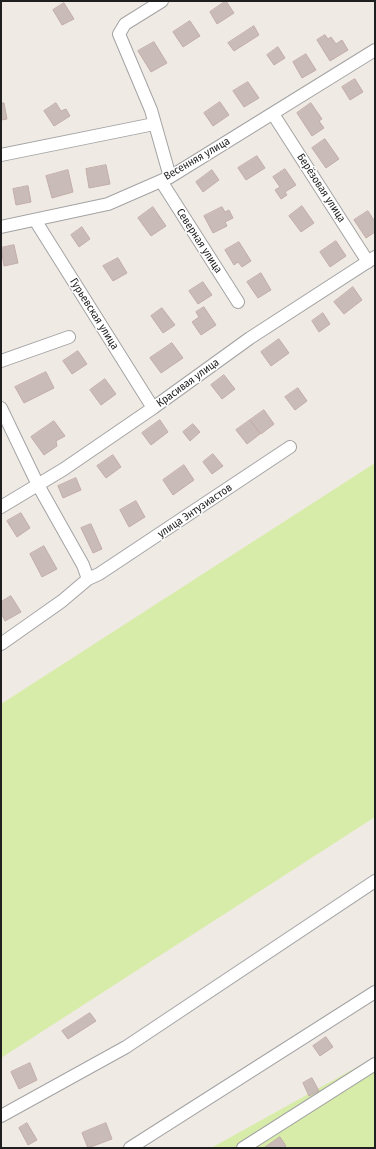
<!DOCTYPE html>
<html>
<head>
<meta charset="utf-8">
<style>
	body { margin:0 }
	#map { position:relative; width:376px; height:1149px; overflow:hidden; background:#f0eae5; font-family:"Fira Sans Condensed",sans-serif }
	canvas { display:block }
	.frame { position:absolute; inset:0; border:2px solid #1f1f1f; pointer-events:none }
</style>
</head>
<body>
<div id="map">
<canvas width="376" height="1149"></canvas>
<div class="frame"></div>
</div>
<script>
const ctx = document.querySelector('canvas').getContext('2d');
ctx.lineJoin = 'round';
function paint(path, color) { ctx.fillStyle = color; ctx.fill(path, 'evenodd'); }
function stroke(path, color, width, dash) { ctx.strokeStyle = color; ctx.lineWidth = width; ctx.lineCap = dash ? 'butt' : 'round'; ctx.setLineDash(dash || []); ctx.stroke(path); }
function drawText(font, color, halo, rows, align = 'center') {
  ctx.font = font + ' "Fira Sans Condensed",sans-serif'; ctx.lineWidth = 3; ctx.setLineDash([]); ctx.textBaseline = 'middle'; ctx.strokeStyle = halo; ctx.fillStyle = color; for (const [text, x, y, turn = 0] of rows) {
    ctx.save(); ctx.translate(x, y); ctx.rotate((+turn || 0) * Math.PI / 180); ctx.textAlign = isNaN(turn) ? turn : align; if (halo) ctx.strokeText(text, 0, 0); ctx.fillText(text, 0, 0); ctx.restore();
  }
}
paint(new Path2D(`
	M375 463V817L1 1058V704Z
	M375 1057V1148H211Z`), '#d8eca9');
const building = new Path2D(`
	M226 1 234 13 217 24 210 12Z
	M64 3 74 19 62 25 53 10Z
	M190 21 200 36 183 47 173 32Z
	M254 26 259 35 234 51 228 43Z
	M325 35 328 39 331 37 336 44 342 40 348 50 330 61 317 40Z
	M154 42 167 63 151 72 138 51Z
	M278 47 285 58 274 65 267 55Z
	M306 54 316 70 302 78 293 62Z
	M355 79 363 92 350 100 342 87Z
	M248 82 259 98 244 107 233 91Z
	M220 102 229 115 213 126 204 113Z
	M1 103H4L7 119 1 120Z
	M56 103 61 111 66 109 70 116 54 126 44 111Z
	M311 103 322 119 319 121 324 128 312 136 297 113Z
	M325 139 339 159 326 168 312 148Z
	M257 156 265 168 246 180 238 168Z
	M106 165 110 184 89 188 86 169Z
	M285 169 296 185 285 192 287 195 281 199 275 190 280 187 273 177Z
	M68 170 73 192 52 198 46 176Z
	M212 170 219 180 203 192 196 182Z
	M28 186 31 202 16 205 13 189Z
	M302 206 314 223 301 232 289 216Z
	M153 207 166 226 151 236 138 218Z
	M222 207 225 212 229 210 233 218 225 222 227 226 213 233 204 216Z
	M368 211 375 222V232L366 238 354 220Z
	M82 227 90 239 79 247 71 235Z
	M336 241 346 256 330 267 320 252Z
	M239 242 251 261 242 267 238 262 234 265 225 250Z
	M14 245 18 263 4 266 1 248Z
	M118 258 127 273 113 281 103 266Z
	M261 273 271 290 258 298 247 282Z
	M203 282 212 295 198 304 189 291Z
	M353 287 362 300 344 314 334 302Z
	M204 307 216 325 201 335 192 322 199 317 196 312Z
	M162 308 175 325 163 333 151 316Z
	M323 313 330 324 319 332 312 321Z
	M279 339 289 353 271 366 261 352Z
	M172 343 183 358 161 373 150 358Z
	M78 351 87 364 72 374 63 361Z
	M46 372 54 388 24 403 15 387Z
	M224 375 235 389 222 399 211 385Z
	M105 379 116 394 101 405 90 390Z
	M298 388 307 401 295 410 285 397Z
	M264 410 274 424 261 434 250 420Z
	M160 420 168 432 151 445 142 433Z
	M250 420 260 434 247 444 236 430Z
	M54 421 65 436 56 441 57 446 44 455 31 437Z
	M193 424 200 432 190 441 183 432Z
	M213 454 223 466 212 474 203 462Z
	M113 455 121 467 106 478 97 466Z
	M184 465 194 480 173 495 163 480Z
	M76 478 81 490 63 498 58 486Z
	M136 501 145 517 129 527 120 510Z
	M21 513 30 528 17 537 7 521Z
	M91 524 102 549 93 553 81 528Z
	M44 546 57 569 42 577 30 554Z
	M11 596 21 612 5 621 1 613V602Z
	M90 1013 96 1021 68 1039 62 1031Z
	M326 1037 333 1047 320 1056 313 1046Z
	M30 1063 37 1080 19 1089 11 1072Z
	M312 1078 319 1091 309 1096 303 1083Z
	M27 1123 37 1140 28 1145 19 1128Z
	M106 1123 112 1139 88 1148 82 1133Z
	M280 1137 286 1146 283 1148H264Z`);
paint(building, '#c8bbb8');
stroke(building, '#c3ada7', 1);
const street = new Path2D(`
	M162 1 125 24 119 34 151 110 170 177
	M273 114 368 262
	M1 155 154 124
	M161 181 238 302
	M35 220 153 408
	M1 227 108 204 170 177 375 50
	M1 361 69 337
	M1 408 38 485 83 565 88 579 99 574 290 447
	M1 507 64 469 153 408 250 338 375 257
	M1 644 62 601 88 579
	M1 1116 126 1047 375 881
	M130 1148 375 992
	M243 1148 375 1064`);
stroke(street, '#a3a3a3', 14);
stroke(street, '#fff', 12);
drawText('11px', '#1f1f1f', '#fff', [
	["Весенняя улица",197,159,-30],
	["Берёзовая улица",321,188,57],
	["Северная улица",199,241,57],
	["Гурьевская улица",94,314,58],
	["Красивая улица",188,383,-36],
	["улица Энтузиастов",195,511,-34]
]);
</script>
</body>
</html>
